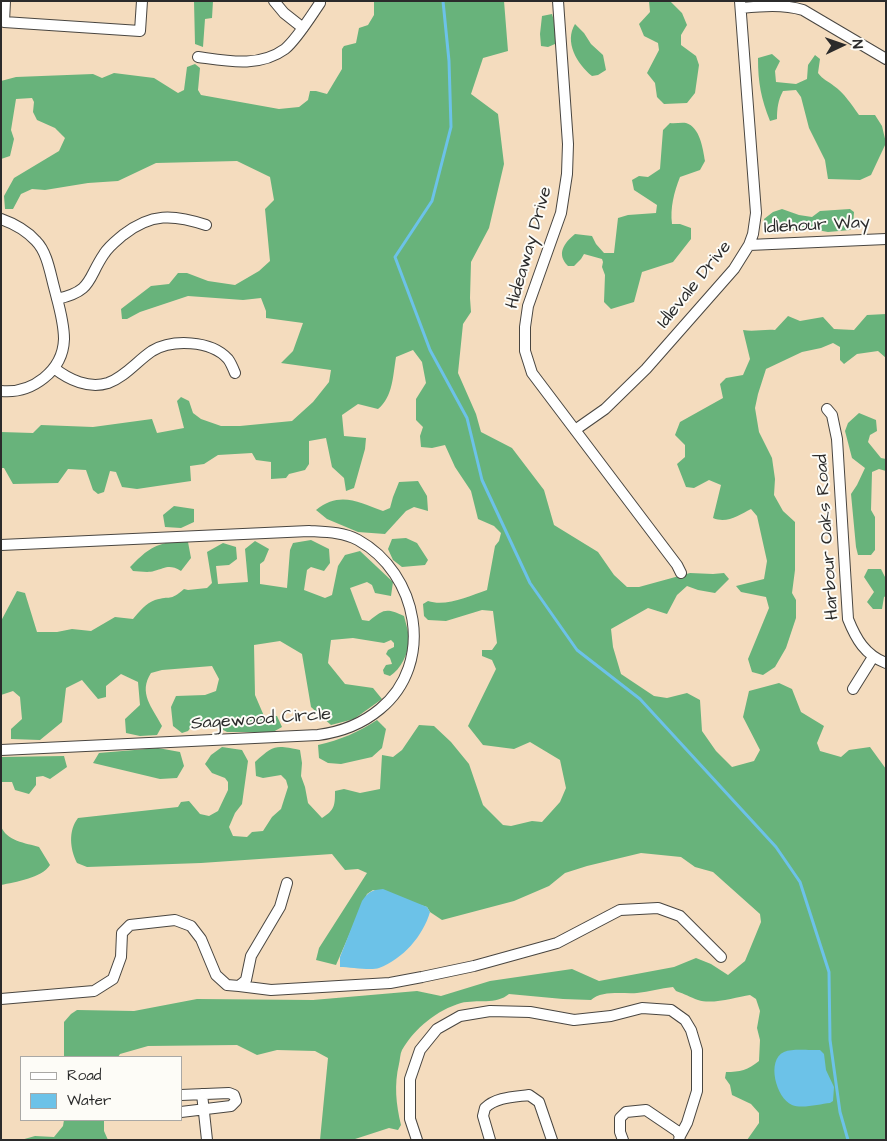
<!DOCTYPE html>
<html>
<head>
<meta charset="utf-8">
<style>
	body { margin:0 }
	#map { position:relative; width:887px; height:1141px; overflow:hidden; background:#f4dcbe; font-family:"Architects Daughter",sans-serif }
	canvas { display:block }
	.frame { position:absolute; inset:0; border:2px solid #2b2b2b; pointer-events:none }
	.legend { position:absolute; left:20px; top:1056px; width:162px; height:65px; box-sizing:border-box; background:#fdfcf7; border:1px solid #a9a8a5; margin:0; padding:6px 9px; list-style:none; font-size:15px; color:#2b2b2b }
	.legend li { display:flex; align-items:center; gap:10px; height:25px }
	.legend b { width:25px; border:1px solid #a9a8a5 }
	.north { position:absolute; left:817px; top:20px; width:50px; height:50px; -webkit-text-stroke:4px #fdfcf7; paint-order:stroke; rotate:87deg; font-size:14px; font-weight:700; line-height:20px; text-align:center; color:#2b2b2b }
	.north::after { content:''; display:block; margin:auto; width:18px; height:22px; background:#2b2b2b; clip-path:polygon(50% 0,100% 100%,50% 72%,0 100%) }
</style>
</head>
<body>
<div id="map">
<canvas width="887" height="1141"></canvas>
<div class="frame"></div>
<ul class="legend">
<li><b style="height:6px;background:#fff"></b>Road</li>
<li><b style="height:14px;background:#6cc2e8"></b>Water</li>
</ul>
<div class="north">N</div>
</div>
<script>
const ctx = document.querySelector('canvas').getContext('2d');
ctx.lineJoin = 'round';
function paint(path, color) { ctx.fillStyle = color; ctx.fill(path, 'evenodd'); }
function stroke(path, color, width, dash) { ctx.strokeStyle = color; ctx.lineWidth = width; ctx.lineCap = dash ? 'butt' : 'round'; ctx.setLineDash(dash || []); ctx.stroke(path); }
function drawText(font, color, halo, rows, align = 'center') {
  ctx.font = font + ' "Architects Daughter",sans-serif'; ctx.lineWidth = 4; ctx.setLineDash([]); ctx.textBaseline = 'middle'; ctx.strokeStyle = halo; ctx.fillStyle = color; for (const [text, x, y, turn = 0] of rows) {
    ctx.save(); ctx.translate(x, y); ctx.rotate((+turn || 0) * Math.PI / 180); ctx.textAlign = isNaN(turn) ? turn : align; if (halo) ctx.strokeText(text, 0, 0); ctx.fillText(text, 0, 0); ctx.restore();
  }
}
paint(new Path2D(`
	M194 1H213L212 18 205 19 203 47 195 44Z
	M374 1H504L508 51 483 58 471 94 498 114 504 164 489 228 471 262 470 298 471 312 463 324 458 373 476 414 481 432 512 448 544 490 554 525 598 552 614 575 627 587H639L690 573 713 574 724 573 729 579 715 593 698 590 687 586 677 595 667 614 648 608 611 629 613 647 621 674 654 696 667 698 687 693 700 700 702 731 716 751 732 767 754 761 760 750 743 717 749 691 779 683 792 689 801 712 824 726 817 743 820 751 841 757 849 750 870 747 886 769V1140H747L759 1123V1113L751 1104 732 1095 730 1085 725 1078 726 1072C740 1072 748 1070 759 1061L760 1040 757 1028 760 1011 756 999 750 995C736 997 712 1005 698 1000 690 997 685 994 676 991L673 987C661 988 649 992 637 993 623 994 602 990 591 1000L563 999 509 994C496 1005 477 999 461 1003 437 1010 415 1028 402 1050 400 1054 400 1060 399 1064 394 1085 396 1104 401 1125L398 1130 389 1128 352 1140H320L328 1058 315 1051 277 1050 257 1055 237 1045 148 1046 120 1054 118 1057H64V1022L71 1014 77 1010 134 1011 197 999 313 1000 417 991 441 996 490 981 572 969 599 981 674 967 696 958 711 964 728 975 745 961 761 922 760 914 713 872 695 867 681 857 641 853 587 866 565 873 549 886 514 901 442 920 430 912 427 907 373 890 367 894 336 965 316 960 319 948 367 873 358 869 345 870 332 854 201 863 87 867 77 863C70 849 68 831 78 818L178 807 181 802 189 801 200 814 209 816 218 811 228 790V782L225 778 212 773 205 764 211 755 222 747 242 750 248 761 242 804 235 813 229 827 233 836 247 837 252 832 263 831 272 817 281 809 288 787 286 780 281 775 263 778 256 776 255 762C274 745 275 745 300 750L302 763 301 776 305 787 308 803 322 818C335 810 335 805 335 791L344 789 360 793 380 789 382 755 393 757 402 750 419 725 434 726 451 742 469 764 483 805 503 825 511 826 532 821 542 822 560 802 566 788 560 760 530 742 514 749 483 745 468 726 496 669 492 660 482 656V650H492L497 643 493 611 482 610 446 621 428 620 424 616 423 604 428 601C446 607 469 596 487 590L495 546 499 541 501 533 494 526 478 519 471 491 455 467 445 445 432 448 421 447 420 436 423 427 416 420V399L426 383 422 362 413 350 396 357C393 375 393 397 378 409L358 404 342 415 344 436 366 438 365 449 354 488 346 491 344 478 332 467 326 438 309 441V464L305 470 289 474 286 478 271 479V462L256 460 252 453 218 455 204 464 190 466 191 481 137 489 122 487 116 472 110 471 104 492 98 494 93 490 86 470 68 469 58 483 13 484 4 468H1V432L33 433 41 425 93 427 152 419 157 433 184 428 177 401 181 397 189 401 193 413 201 419 221 426H240L292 421 313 402 329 382 331 370 281 363 293 351 303 323 266 318V311L261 298 243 300 188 296 140 312 127 319H122L121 309 151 286 169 284 178 273H187L208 281 235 285 259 271 270 261 265 209 274 200 270 177 237 161 156 163 118 181 88 183 45 190 32 189 21 194 13 209H5L4 196 14 178 59 151 65 138 55 128 37 120 33 112 34 102 32 98 16 99 11 130 14 139 10 156 1 159V81L16 77 93 74 102 78 114 73 154 78 178 93 184 90 187 67 195 64 200 68 198 90 201 95 279 109 299 107 308 100 310 91H316L327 94 342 69V49L344 46 356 43 359 28 368 25 374 15Z
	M649 1H670L682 13 687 25 681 35V45L696 56 699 65 695 93 687 103 664 104 657 97 655 83 647 73 659 50 658 43 644 36 639 24 650 12Z
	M552 14 555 24V44L548 47 541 46 540 34 542 16Z
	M575 24 584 33 591 44 603 55 606 70 598 75 592 76C577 64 564 42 575 24Z
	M772 54 780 61 775 71 776 82 796 84 807 79 808 65 815 55 820 59 818 73C823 80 828 81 834 86 844 93 852 105 859 115H875L882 126 886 143 871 175 860 180 828 179 825 160 809 128 801 97 796 90 783 91C778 100 777 109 777 119L770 121C761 98 758 83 758 58Z
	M670 123C675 124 681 122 686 123 700 127 703 149 705 161L700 170 680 177C674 192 670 208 672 224H680L691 228V239L673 262 642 272 634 302 611 309 604 302 605 275 602 267 603 262 602 259 584 254 581 259 574 266H568C556 254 564 243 575 234L592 236 596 244 604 253H614L618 218 628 215 656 213 657 205 634 190 632 180 639 176 648 177 660 169 663 130Z
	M782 209 799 215 812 217 820 211 850 209 854 212 853 226 850 230 828 232 801 227 776 234 766 231 764 219 773 212Z
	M886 314V358L878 351 857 354 844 364 840 360V347L833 343 821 348 802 352 766 369 758 394 755 408 759 432 772 458 775 479 774 495 783 511 795 522V570L792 593 796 600V618L786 648 775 667 763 675 752 672 748 659 769 608 766 597 741 592 736 586 764 579 767 561 757 516 751 509C739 515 727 524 713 518L721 485 709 480 694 488 686 487 677 464 685 457V445L675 435 680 422 723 398 720 384 726 378 743 375 750 359 743 330C754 332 764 329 775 330L788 316 800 321 823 317 834 329 854 330 867 315Z
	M859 413 876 420 877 431 870 435 868 442 881 458 886 459V471L879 469 872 472 871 510 875 517V550L871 555H858L856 547 851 494 857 485 865 468 852 458 845 431 848 423Z
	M418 481 427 496 428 511 414 507 406 511 385 534 358 532 327 519 316 510C340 491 358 502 383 511L390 508 393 497 399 482Z
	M174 506 194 509V522L181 528 165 527 163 515Z
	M406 538 417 543 428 560 425 565 402 567 393 560 388 549 392 539Z
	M311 540 329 549 330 563 324 571 311 567 307 570 304 590 325 598 332 595 338 566 345 555 360 551 393 582 391 596 375 593 372 585 367 582 350 588 362 620 369 621C384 609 386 608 404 616 406 624 409 633 409 641 408 654 401 669 390 676L384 674 383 670 386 665 392 664 390 658 386 654 388 650 394 647V643L391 640 384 643 353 638 331 640 328 663 345 684 373 688 382 699 354 719 331 725 311 707 302 654 280 641 254 645 255 695 264 716H277L282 727 273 732H227L214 725 195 722 188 731 182 733 173 726 171 707 176 696 205 695 216 691 219 679 212 666 162 670 151 673C138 693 152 707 162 726L157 735 140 736 126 733 125 719 140 705 138 682 121 674 106 686V697L98 699 82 680 66 688 62 722 40 740 11 739V729L22 719 20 697 13 691 1 695V621L17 591 25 593 37 632H57L72 629 91 631 115 617 133 619C139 612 146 603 155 600 171 595 169 602 184 589L188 590 207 588 212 583 207 552 223 543 236 547 237 559 229 565 216 566 218 584 248 582 245 549 255 541 269 549 264 561 260 564V584L287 588 290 550 293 543Z
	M173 541 188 542 191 558 181 571C169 564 166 568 154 571 148 573 139 571 133 571L130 567C146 551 151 546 173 541Z
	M868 569H881L886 579V596L884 597 882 609H873L867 602 874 592 864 577Z
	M377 720 386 729 382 748 372 757 341 764 328 763 319 758 318 745C340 740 359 732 377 720Z
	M158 748 180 752 184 766 177 778 160 779 93 763 99 753Z
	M64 756 67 767 50 779 43 776 36 777V785L29 794 15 790 12 782H1V757Z
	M1 826C6 841 26 843 39 847L50 865C42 878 15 882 1 885Z
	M64 1120H104V1131L108 1140H21L35 1136 54 1137 63 1126Z`), '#68b37b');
paint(new Path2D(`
	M383 889 427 907 430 912C423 936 403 959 379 968 371 971 350 967 340 967V957L362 901C368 892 372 890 383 889Z
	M811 1050H820L824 1054 826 1070 834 1087 833 1101 830 1103C820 1104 802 1109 792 1105 776 1098 766 1060 784 1052 791 1049 803 1050 811 1050Z`), '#6cc2e8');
stroke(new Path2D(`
	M443 1 449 61 451 127 432 201 395 257 430 350 467 418 482 480 530 583 577 650 640 699 776 847 800 882 829 972 830 1040 840 1112 848 1140`), '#6cc2e8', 3);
const minor = new Path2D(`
	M5 1 4 22 140 31 142 1
	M274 1 284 13 303 28
	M558 1 568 144 567 174 561 213 528 306 525 327V351L532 373 677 565 681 573
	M741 8C762 6 783 4 803 10L886 59
	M198 57C227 61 259 68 285 49 297 39 311 16 320 3
	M1 219C15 224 26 230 36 241 47 252 50 272 54 287 58 303 64 321 64 339 63 371 32 394 1 391
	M749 245 886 239
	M57 299C93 291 87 279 104 254 109 246 116 241 123 235 151 213 173 214 206 225
	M54 368C69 380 89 389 108 383 125 377 137 361 152 351 172 339 211 340 228 359 231 363 233 368 235 373
	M827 409 832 415 837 439 848 619C856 639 865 655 886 663
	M575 430 605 409 646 369 734 269 749 245 753 234 756 213 740 1
	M1 545 309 531C326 532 343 532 358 540 418 573 436 663 380 709 362 724 341 732 318 735L1 750
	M853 689 873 657
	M239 986 271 990 390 983 422 977 474 966 557 943 620 910 658 908 680 916 721 957
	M1 999 94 991 113 979 121 957 122 933 130 925 175 920 191 926 201 939 216 975 227 985 239 986 246 980 251 956 280 907 287 883
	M202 1094 207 1140
	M181 1095 229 1093 234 1095 236 1101 231 1106 181 1112
	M417 1140 410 1119V1079L420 1050 437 1029 460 1016 490 1011 530 1012 574 1020 611 1016 642 1008 671 1010 685 1020 691 1030 697 1050V1091L687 1123 680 1136
	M490 1140 483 1116 485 1108C496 1097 514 1097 529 1095L539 1102 552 1140
	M623 1140 620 1132V1118L626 1112 646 1110 677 1131 680 1136 679 1140`);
stroke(minor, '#494641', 12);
stroke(minor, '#fff', 10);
drawText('18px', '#2b2b2b', '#fdfcf7', [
	["Idlehour Way",817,226,-3],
	["Hideaway Drive",530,248,-74],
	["Idlevale Drive",695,285,-51],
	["Harbour Oaks Road",828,537,-94],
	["Sagewood Circle",261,720,-4]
]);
</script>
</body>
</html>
